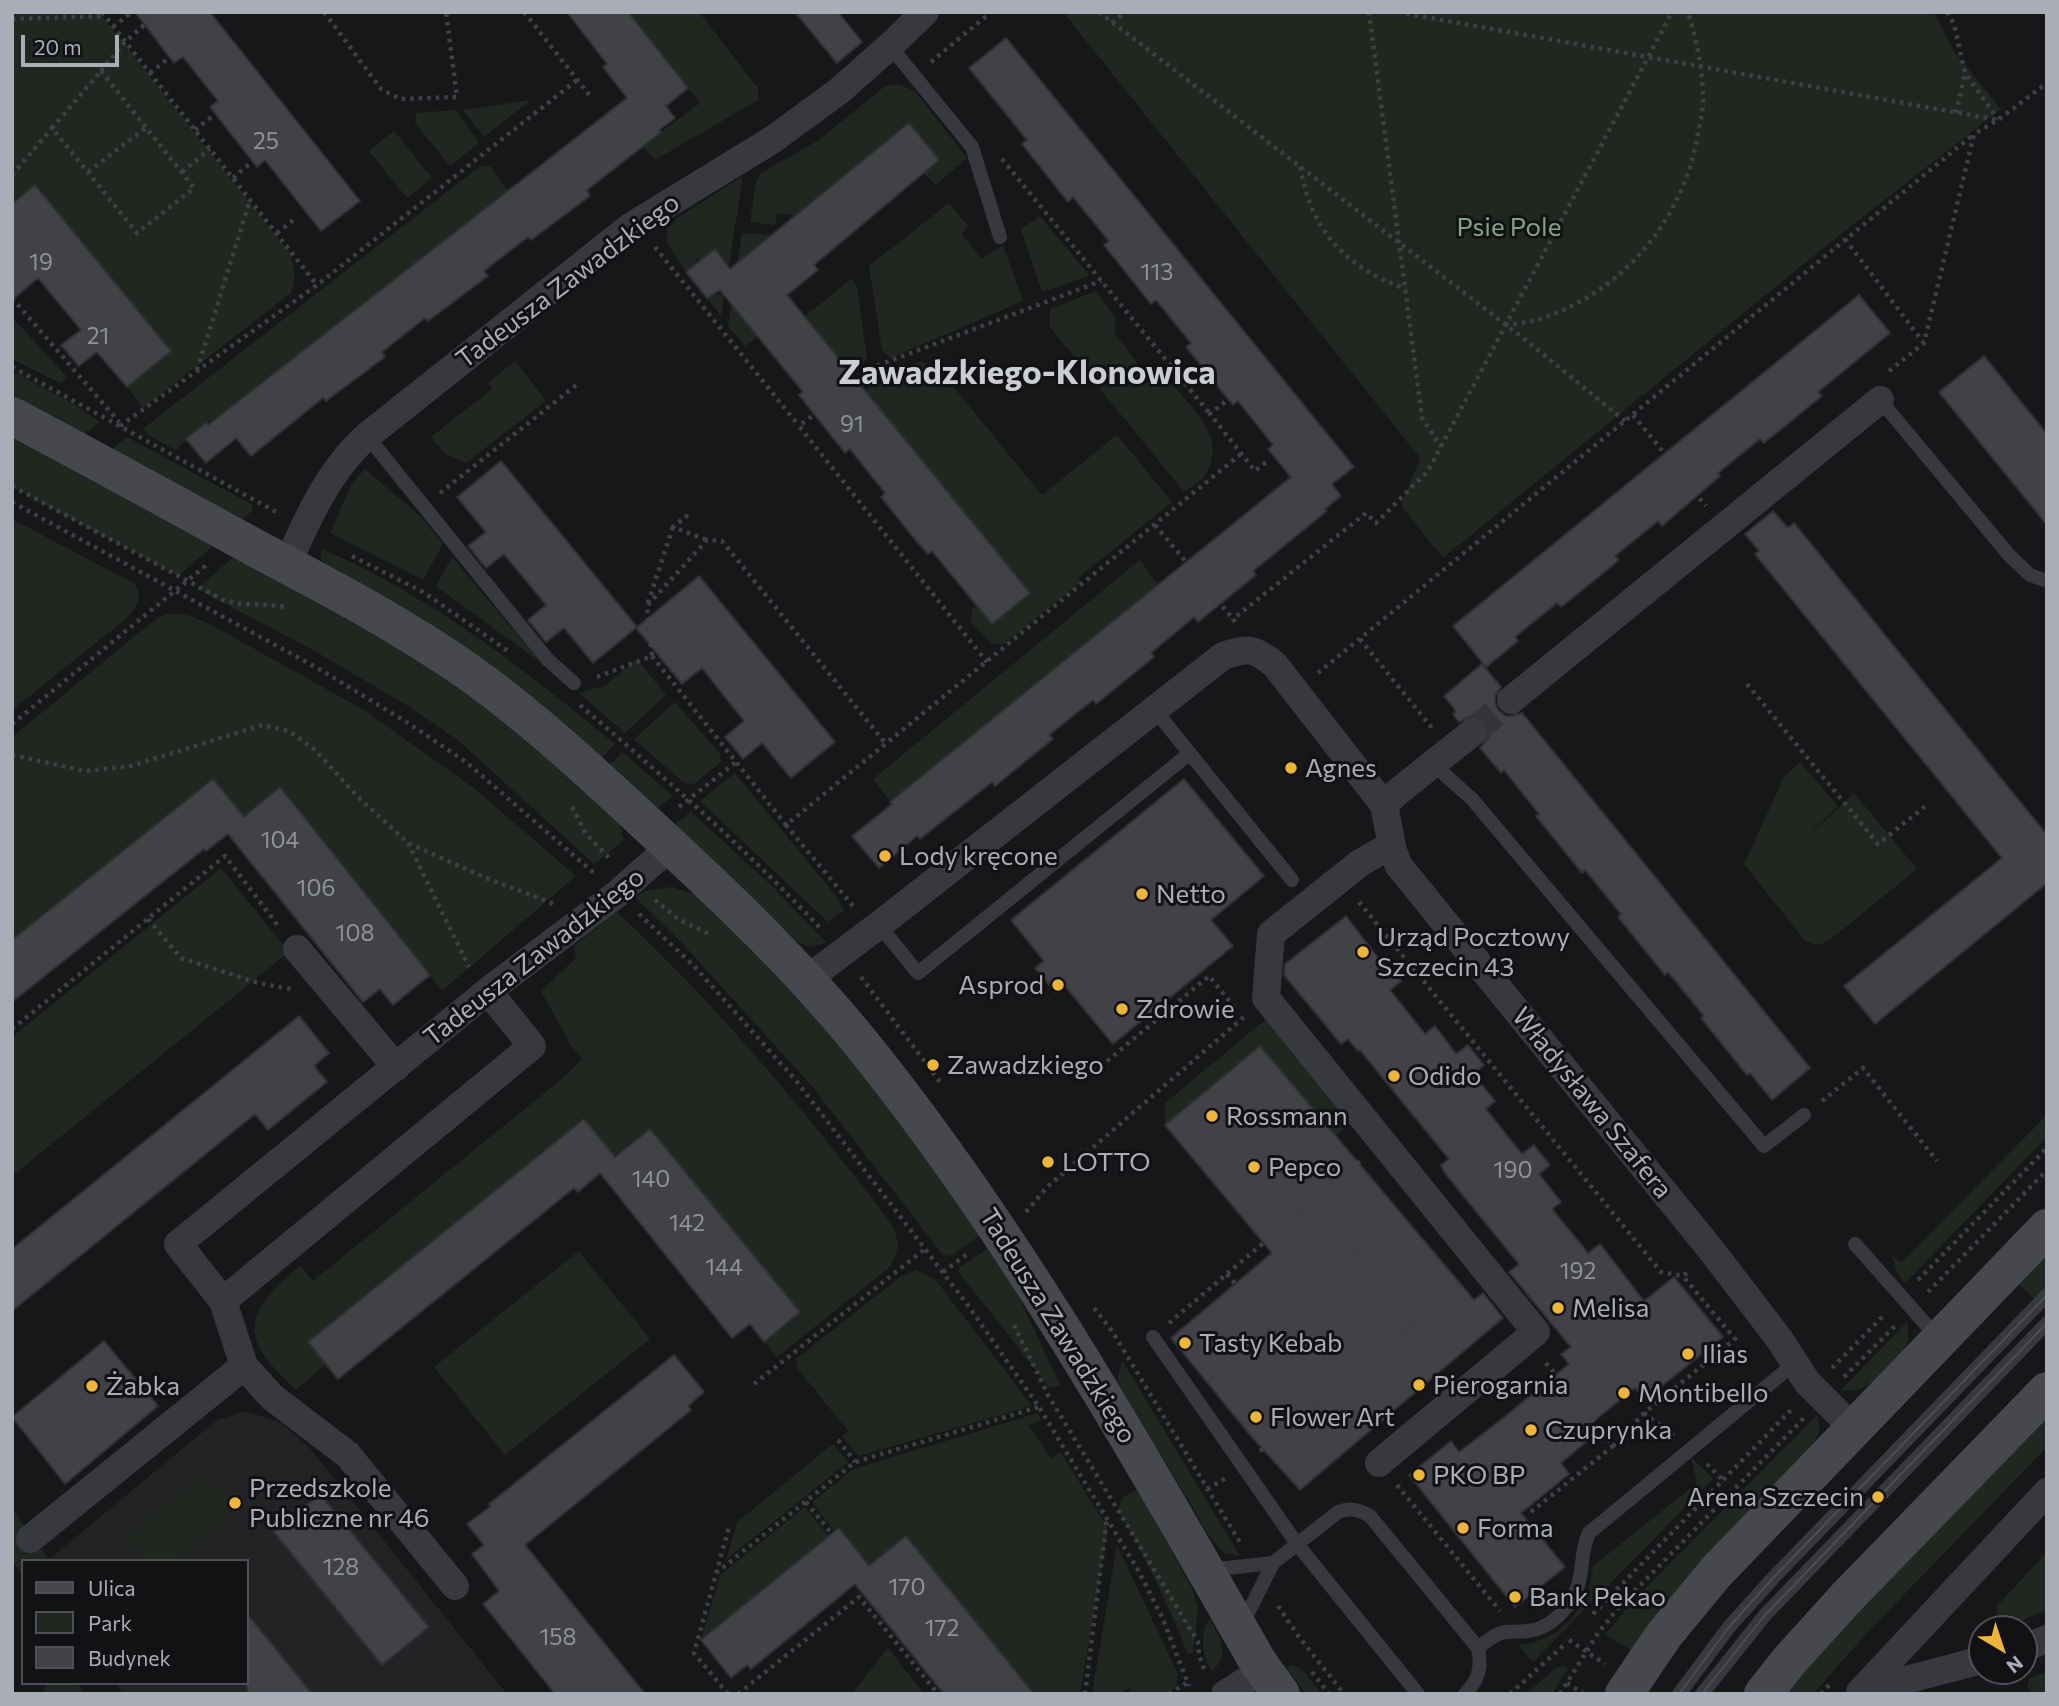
<!DOCTYPE html>
<html>
<head>
<meta charset="utf-8">
<style>
	body { margin:0 }
	#map { position:relative; width:2059px; height:1706px; overflow:hidden; background:#171719; font-family:Commissioner,sans-serif }
	canvas { display:block }
	.frame { position:absolute; inset:0; border:14px solid #a9adb8; pointer-events:none }
	.legend { position:absolute; left:21px; top:1559px; width:228px; height:126px; box-sizing:border-box; background:#121214; border:2px solid #4e5056; margin:0; padding:9px 12px; list-style:none; font-size:21px; color:#a9adb8 }
	.legend li { display:flex; align-items:center; gap:14px; height:35px }
	.legend b { width:35px; border:2px solid #4e5056 }
	.north { position:absolute; left:1968px; top:1615px; width:70px; height:70px; box-sizing:border-box; background:#121214; border:2px solid #4e5056; border-radius:50%; rotate:141deg; font-size:19px; font-weight:700; line-height:28px; text-align:center; color:#a9adb8 }
	.north::after { content:''; display:block; margin:auto; width:24px; height:32px; background:#edb63a; clip-path:polygon(50% 0,100% 100%,50% 72%,0 100%) }
	.scale { position:absolute; left:21px; top:35px; width:98px; height:32px; box-sizing:border-box; border:4px solid #a9adb8; border-top:0; padding-left:9px; font-size:21px; line-height:24px; white-space:nowrap; color:#a9adb8; -webkit-text-stroke:5px #121214; paint-order:stroke }
</style>
</head>
<body>
<div id="map">
<canvas width="2059" height="1706"></canvas>
<div class="frame"></div>
<ul class="legend">
<li><b style="height:9px;background:#46484e"></b>Ulica</li>
<li><b style="height:19px;background:#1f2720"></b>Park</li>
<li><b style="height:19px;background:#414246"></b>Budynek</li>
</ul>
<div class="north">N</div>
<div class="scale">20 m</div>
</div>
<script>
const ctx = document.querySelector('canvas').getContext('2d');
ctx.lineJoin = 'round';
function paint(path, color) { ctx.fillStyle = color; ctx.fill(path, 'evenodd'); }
function stroke(path, color, width, dash) { ctx.strokeStyle = color; ctx.lineWidth = width; ctx.lineCap = dash ? 'butt' : 'round'; ctx.setLineDash(dash || []); ctx.stroke(path); }
function drawText(font, color, halo, rows, align = 'center') {
  ctx.font = font + ' Commissioner,sans-serif'; ctx.lineWidth = 6; ctx.setLineDash([]); ctx.textBaseline = 'middle'; ctx.strokeStyle = halo; ctx.fillStyle = color; for (const [text, x, y, turn = 0] of rows) {
    ctx.save(); ctx.translate(x, y); ctx.rotate((+turn || 0) * Math.PI / 180); ctx.textAlign = isNaN(turn) ? turn : align; if (halo) ctx.strokeText(text, 0, 0); ctx.fillText(text, 0, 0); ctx.restore();
  }
}
paint(new Path2D(`
	M245 1411 281 1423 308 1446 507 1694H124L115 1683H247V1561H47L217 1420Z`), '#232326');
paint(new Path2D(`
	M12 12H99L290 253C295 267 297 279 291 293L143 408 127 387 170 351 12 204Z
	M628 12H699L758 88V100L655 160 642 146 700 103Z
	M1063 12H1934L1953 50 2001 109 1827 245 1443 558 1401 506 1420 458Z
	M898 84 915 91 967 158 936 185 923 173 939 160 909 123 796 216 777 213 775 225 750 222 756 182 761 173 819 140 885 86Z
	M531 100 484 137 463 110Z
	M456 110 479 143 450 166 415 123 416 113Z
	M394 131 432 178 407 198 369 151Z
	M490 166 508 191 220 416 206 423 175 450 147 434 144 428 479 167Z
	M743 176 721 316 707 298 713 294 722 295 726 263 715 250 701 260 696 259 697 263 686 272 667 243V230L677 218Z
	M949 203 968 226 961 234 982 259 1003 245 1023 301 891 358 882 350 869 266Z
	M1040 216 1090 276 1042 292 1021 229Z
	M742 233 772 235 758 336 745 346 728 326Z
	M851 279 857 286 867 359 849 372 804 317Z
	M1096 291 1115 317V334L1145 373 1166 377C1186 402 1231 439 1205 475 1201 482 1190 487 1184 492L1049 326 1050 309Z
	M12 317 67 377 60 383 12 359Z
	M515 361 546 401 466 463 445 454 431 437 492 389 488 383Z
	M921 361 938 368 1042 495 1117 435 1172 502 1078 578 1081 582 1004 644H992L970 621 972 609 977 606 992 624 1030 593 865 391 876 379Z
	M12 371 72 403 100 422 83 436 12 397Z
	M12 436 214 545 178 576 12 487Z
	M127 437 253 505 252 511 240 522 110 451Z
	M365 469 421 517 443 544 423 580 330 533 352 483Z
	M12 519 135 584C143 598 137 607 127 618L12 710Z
	M321 549C425 591 529 673 615 744L600 759 328 568 321 559Z
	M240 557 422 661 529 739 620 825 624 840 594 864 459 741 408 706 313 650 197 589 231 559Z
	M452 557 541 663 436 586Z
	M1140 560 1158 585 890 802 873 779Z
	M168 614 187 615 208 623 364 710 475 789 576 876 442 991 279 788 244 817 12 940V737L157 618Z
	M637 659 666 695 625 733 579 693 606 685Z
	M675 702 720 754 721 762 694 784 684 783 634 739Z
	M622 752 673 796 655 810 608 767Z
	M1800 762 1838 806 1790 853 1854 793 1917 869 1831 939C1821 946 1816 946 1805 941L1744 864 1784 777Z
	M735 773 836 896 844 910 828 922 700 801Z
	M691 812 773 887 827 943 808 947 794 939 673 826Z
	M221 868 289 952 12 1176V1037Z
	M671 887 698 895 726 921 823 1025 904 1127 980 1235 953 1255 944 1256 811 1085 683 944 635 897 645 891Z
	M617 912C720 1008 805 1111 891 1223 900 1242 900 1248 890 1267L777 1357 764 1342 800 1312 649 1129 614 1156 308 1342 326 1364 296 1390C286 1380 274 1369 265 1357 237 1317 273 1290 300 1265L313 1281 564 1077 582 1059 570 1044 541 991 576 958 574 946Z
	M1266 1019 1352 1123 1335 1136 1260 1046 1165 1125V1103Z
	M2047 1115V1137L1905 1283 1896 1271 1892 1255 1901 1263Z
	M989 1248 1019 1297 1060 1385 1054 1388 1048 1386 958 1271 960 1267Z
	M579 1251 650 1339 505 1455 434 1367Z
	M2047 1253V1286L2034 1299 2018 1283Z
	M916 1270 935 1279 1032 1406 859 1456 842 1437 848 1431 798 1369 796 1359 900 1277Z
	M1907 1322 1909 1340 1904 1349 1872 1383C1862 1388 1855 1393 1841 1390Z
	M1122 1360 1240 1556 1224 1553 1212 1540 1117 1381Z
	M1038 1413 1041 1419 1029 1426 1051 1458 1061 1452 1108 1529 1080 1694H1034L907 1536 869 1566 840 1528 835 1532 812 1502 852 1470 863 1466Z
	M1817 1415 1820 1430 1814 1442 1631 1650 1605 1635 1633 1601Z
	M2047 1415V1447L1866 1634 1813 1694H1785L1828 1643Z
	M833 1444 848 1462 726 1560 737 1522Z
	M1691 1457 1713 1479 1533 1662 1518 1645C1560 1642 1590 1607 1593 1566L1697 1483Z
	M205 1473 236 1511 176 1561H143L124 1538Z
	M1137 1489 1192 1588 1198 1609 1193 1653 1188 1654C1168 1605 1146 1557 1118 1511L1122 1498Z
	M805 1507 829 1537 701 1640 720 1575Z
	M12 1509 49 1559 23 1561V1574L12 1562Z
	M1117 1545 1178 1674 1176 1687 1167 1694H1133L1129 1688 1121 1694H1092Z
	M2047 1552V1610L2011 1625 1999 1620 1996 1607Z
	M1210 1619C1220 1637 1231 1655 1212 1671 1202 1658 1199 1632 1210 1619Z
	M888 1648 924 1694H852Z
	M1293 1665 1302 1670 1322 1694H1306L1286 1667Z
	M1562 1666 1568 1669 1552 1694H1526L1556 1668Z
	M2047 1671V1694L2031 1693 2027 1686 2030 1678Z
	M46 1683H78L84 1694H43Z`), '#1f2720');
const building = new Path2D(`
	M135 12H210L360 201 321 231 265 160 257 167 210 107 218 101 183 57 174 63Z
	M567 12H628L688 88 666 106 675 118 659 130 661 132 587 190 590 196 531 240 528 237 484 271 488 276 428 321 425 318 382 352 385 357 326 401 323 398 251 456 236 438 206 463 186 439 206 423 208 425 627 98 603 67 607 64Z
	M795 12H838L862 42 837 63Z
	M1006 38 1354 467 1332 484 1341 496 1325 509 1327 511 1253 571 1256 575 1198 622 1194 617 1151 653 1154 657 1096 704 1093 700 1049 735 1053 739 995 786 992 782 920 839 917 836 879 868 852 836 892 804 890 802 1291 477 1268 449 1273 445 1238 401 1233 405 1186 347 1191 343 1156 300 1151 304 1104 245 1109 241 1073 197 1068 202 1022 144 1027 140 969 68Z
	M909 123 939 160 814 265 818 270 787 295 1030 593 992 624 932 551 928 554 918 543 881 497 885 493 850 449 845 453 799 395 803 392 720 290 707 298 686 272 715 249 730 269Z
	M35 185 171 351 127 387 97 352 79 366 61 345 81 330 38 278 12 300V204Z
	M1859 295 1890 333 1818 392 1822 396 1764 443 1760 439 1718 473 1720 476 1662 526 1658 521 1615 556 1619 560 1580 592 1561 607 1557 603 1515 637 1518 641 1486 667 1453 626Z
	M1984 356 2047 434V525L1939 392Z
	M501 461 637 627 593 663 564 628 546 642 528 620 546 605 504 554 486 568 468 546 486 532 457 497Z
	M1773 511 1788 528 1794 523 2047 835V883L1875 1024 1844 986 2002 858 1755 554 1759 551 1745 534Z
	M699 576 835 742 791 778 762 743 743 759 725 737 744 721 702 668 682 684 636 628Z
	M1482 664 1501 687 1495 695V703L1498 710 1506 716H1514L1522 713 1810 1068 1772 1100 1750 1073 1747 1075 1701 1018 1704 1016 1668 972 1665 975 1618 917 1621 914 1585 870 1582 873 1536 816 1539 814 1504 770 1501 773 1480 748 1489 737V729L1486 721 1478 716H1471L1459 722 1453 714 1456 711 1444 696Z
	M213 779 244 817 280 787 430 975 393 1005 380 989 363 1002 228 834 206 851 204 849 12 1002V940Z
	M1184 779 1264 876 1211 920 1233 946 1113 1044 1064 985 1056 993 1035 968 1044 961 1011 920Z
	M1346 916 1382 963 1385 960 1401 981 1390 990 1425 1034 1435 1026 1456 1054 1468 1045 1484 1065 1473 1074 1495 1101 1486 1109 1522 1154 1534 1145 1550 1165 1539 1174 1561 1202 1552 1209 1588 1253 1600 1244 1644 1301 1674 1277 1723 1337 1644 1400 1635 1388 1590 1424 1597 1433 1561 1463 1569 1474 1521 1513 1565 1567 1515 1607 1409 1475 1451 1441 1459 1452 1502 1419 1569 1364 1561 1354 1571 1347 1509 1272 1519 1264 1444 1172 1441 1165 1449 1159 1360 1050 1358 1051 1348 1039 1341 1044 1284 975 1285 964Z
	M299 1016 329 1053 314 1066 327 1082 268 1130 255 1114 12 1311V1249Z
	M1260 1046 1474 1300 1483 1293 1503 1318 1300 1490 1251 1436 1171 1338 1272 1253 1165 1125Z
	M584 1119 615 1157 650 1129 800 1312 764 1342 750 1324 732 1338 600 1173 578 1192 574 1188 338 1379 308 1342Z
	M104 1341 158 1406 65 1484 12 1417Z
	M674 1355 704 1392 688 1406 691 1410 525 1545 645 1694H555L483 1604 499 1591 472 1554 484 1545 467 1524 491 1506 489 1504Z
	M320 1494 429 1627 382 1665 274 1532Z
	M839 1528 869 1566 906 1536 1034 1694H944L855 1584 751 1669 747 1665 731 1678 701 1640Z
	M247 1614 275 1648 312 1694H247Z`);
paint(building, '#414246');
stroke(building, '#313135', 2);
stroke(new Path2D(`
	M1473 732 1511 700`), '#343539', 28, [28, 14]);
stroke(new Path2D(`
	M102 12 317 285
	M324 12 381 89 400 99 457 97 446 12
	M524 12 590 96
	M1099 12 1523 338 1625 421
	M1369 12 1422 418 1441 447
	M1398 12 1998 120
	M1947 12 1954 24 1965 73 1998 119
	M12 19 105 16
	M1112 23 1125 12
	M113 27 132 12
	M931 62 991 12
	M101 71 194 188 137 233 52 128Z
	M101 71 125 42 152 18
	M150 73 170 57
	M1956 113 1965 73
	M195 130 215 114
	M1002 159 1210 414
	M1300 167C1312 232 1345 267 1406 289
	M88 172 147 127
	M182 172 210 149
	M12 175 52 128
	M233 178 253 161
	M277 233 297 217
	M1845 239 1923 342
	M655 247 799 426
	M12 298 119 422
	M1505 324C1532 325 1557 314 1581 301 1643 267 1687 203 1698 133 1700 122 1703 112 1703 101 1703 71 1697 41 1688 12
	M12 367 278 513
	M197 370 250 200
	M1889 371 1924 343 1974 134 1998 120 2047 83
	M857 381 874 367 1101 281
	M1225 402 1210 414 1255 471 1269 460
	M818 411 799 426 987 662
	M1633 415 1665 454
	M120 426 317 285 577 80
	M12 486 223 600C245 607 266 602 288 608
	M1694 492 1706 506
	M440 493 579 383
	M12 502 321 670 408 723 466 762 594 873
	M688 515 673 527 707 540
	M1155 525 1186 562
	M352 556 423 592 508 651
	M1217 600 1233 619 1232 620
	M648 603 673 527
	M1235 622 1233 619 1366 513 1376 523 1428 471 1672 12
	M1360 639 1432 728
	M652 656 786 825
	M1318 673 1974 134
	M597 677 652 656 647 606 707 540 722 541 886 744
	M1747 684 1878 844 1928 804
	M580 705C664 777 746 849 822 930
	M12 724 209 563
	M12 755 85 771 131 766 262 725 289 731 314 749 358 797 408 843 486 878 554 904
	M572 807 586 834 612 861
	M679 807 736 762
	M408 843 469 967
	M655 900 678 919 709 934
	M1359 902 1661 1272 1683 1276 1690 1270
	M853 906 786 825 1241 454
	M639 914 694 966 798 1083 967 1304 1039 1407 1138 1570 1162 1617 1189 1686
	M148 919 181 958 258 983 291 989
	M861 977 940 1082
	M12 1029 225 856 279 927
	M1094 1072 1209 976 1236 1009
	M1822 1101 1863 1068 1937 1161
	M1026 1212 1047 1187 1244 1017
	M1300 1212 1344 1264
	M1354 1254 1413 1324
	M943 1272 970 1252
	M1227 1274 1271 1326
	M1918 1280 2047 1148
	M1928 1292 2047 1170
	M1094 1308 1112 1331 1241 1544
	M1169 1323 1360 1161
	M1014 1325 1048 1395 1198 1642
	M1402 1333 1438 1377
	M1259 1337 1316 1405 1460 1285
	M1546 1363 1563 1383
	M1832 1368 1885 1314
	M1844 1377 1897 1324
	M1210 1379 1402 1214
	M754 1384 925 1249
	M1328 1394 1365 1437
	M1587 1412 1613 1446 1644 1413 1735 1339 1683 1276
	M1644 1413 1674 1436
	M838 1440 855 1462
	M1260 1451 1316 1405
	M1707 1464 1723 1480
	M1397 1485 1500 1611
	M1207 1489 1226 1478
	M806 1502 832 1534
	M1531 1512 1613 1446
	M716 1573 855 1462 1039 1407
	M1278 1606 1299 1637 1344 1694
	M1593 1614 1792 1409
	M1569 1640 1605 1664
	M1198 1641 1199 1655 1205 1672
	M1312 1672 1329 1694
	M1567 1683 1584 1694
	M728 1694 694 1653 729 1527
	M738 1694 859 1597 938 1694
	M1085 1694 1107 1518
	M1169 1694 1188 1682
	M1510 1694 1566 1643
	M1560 1694 1598 1633 1619 1607 1804 1418
	M1821 1694 1829 1685`), '#3e4045', 4.5, [3.5, 5]);
stroke(new Path2D(`
	M890 46 972 147 1000 237
	M1880 400 2009 555 2030 575 2047 581
	M367 436 548 660 574 683
	M1154 709 1292 880
	M1434 765 1472 799 1764 1146 1804 1115
	M879 925 918 973 1190 753
	M1855 1244 1938 1338
	M1153 1337 1297 1544 1418 1694
	M1208 1570 1273 1563
	M1242 1625 1273 1563 1338 1512C1351 1507 1359 1510 1370 1516L1478 1648C1482 1668 1479 1679 1465 1694
	M1478 1648C1485 1642 1493 1636 1501 1633 1509 1631 1519 1632 1528 1631 1550 1629 1567 1610 1576 1591 1584 1573 1580 1551 1589 1533L1795 1363
	M1679 1694 1729 1627 1774 1577 2047 1295
	M1702 1694 1765 1615 2047 1323`), '#38393e', 14);
stroke(new Path2D(`
	M287 565C307 519 329 470 367 436L630 227 772 140 839 91 890 46 925 12
	M1511 700 1880 400
	M1384 805 1395 794 1473 732
	M297 949 396 1067
	M806 980 879 925 1223 656C1247 647 1255 648 1275 665L1384 805 1393 851 1399 866 1712 1251 1780 1340 1807 1382 1853 1428
	M223 1301 532 1046 488 991
	M1379 1463 1536 1332 1266 998 1271 934 1360 863 1379 852 1393 851
	M30 1539 244 1366
	M455 1586 348 1455 272 1397 244 1366 223 1301 178 1244 488 991 617 894 671 846
	M2024 1648 2047 1639
	M1860 1692 2047 1492
	M1860 1692 1982 1660
	M1225 1694 1263 1670`), '#38393e', 28);
stroke(new Path2D(`
	M12 416C95 460 177 505 259 550 331 588 403 626 470 673 534 719 591 772 649 826 726 897 803 970 869 1053 1020 1242 1138 1453 1258 1662L1281 1694
	M1624 1694 1664 1635 1716 1572 2047 1228
	M1763 1694 1789 1661 1847 1597 2047 1391`), '#46484e', 38);
stroke(new Path2D(`
	M1679 1694 1729 1627 1774 1577 2047 1295
	M1702 1694 1765 1615 2047 1323`), '#4b4d53', 2);
for (const [x, y, r, color] of [
	[1291,768,7,"#edb63a"],
	[885,856,7,"#edb63a"],
	[1142,894,7,"#edb63a"],
	[1363,952,7,"#edb63a"],
	[1058,985,7,"#edb63a"],
	[1122,1009,7,"#edb63a"],
	[933,1065,7,"#edb63a"],
	[1394,1076,7,"#edb63a"],
	[1212,1116,7,"#edb63a"],
	[1048,1162,7,"#edb63a"],
	[1254,1167,7,"#edb63a"],
	[1558,1308,7,"#edb63a"],
	[1185,1343,7,"#edb63a"],
	[1688,1354,7,"#edb63a"],
	[1419,1385,7,"#edb63a"],
	[92,1386,7,"#edb63a"],
	[1624,1393,7,"#edb63a"],
	[1256,1417,7,"#edb63a"],
	[1531,1430,7,"#edb63a"],
	[1419,1475,7,"#edb63a"],
	[1878,1497,7,"#edb63a"],
	[235,1503,7,"#edb63a"],
	[1463,1528,7,"#edb63a"],
	[1515,1597,7,"#edb63a"]
]) { const dot = new Path2D(); dot.arc(x, y, r, 0, 2 * Math.PI); ctx.fillStyle = color; ctx.fill(dot); stroke(dot, '#121214', 2.5); }
drawText('23px', '#8f929c', null, [
	["25",266,141],
	["19",41,262],
	["113",1157,272],
	["21",98,336],
	["91",852,424],
	["104",280,840],
	["106",316,888],
	["108",355,933],
	["190",1513,1170],
	["140",651,1179],
	["142",687,1223],
	["144",724,1267],
	["192",1578,1271],
	["128",341,1567],
	["170",907,1587],
	["172",942,1628],
	["158",558,1637]
]);
drawText('26px', '#81a384', '#121214', [
	["Psie Pole",1509,227]
]);
drawText('26px', '#a9adb8', '#121214', [
	["Tadeusza Zawadzkiego",568,281,-37],
	["Tadeusza Zawadzkiego",534,957,-38],
	["Władysława Szafera",1592,1103,51],
	["Tadeusza Zawadzkiego",1058,1326,58]
]);
drawText('26px', '#a9adb8', '#121214', [
	["Agnes",1305,768],
	["Lody kręcone",899,856],
	["Netto",1156,894],
	["Urząd Pocztowy",1377,937],
	["Szczecin 43",1377,967],
	["Asprod",1044,985,"right"],
	["Zdrowie",1136,1009],
	["Zawadzkiego",947,1065],
	["Odido",1408,1076],
	["Rossmann",1226,1116],
	["LOTTO",1062,1162],
	["Pepco",1268,1167],
	["Melisa",1572,1308],
	["Tasty Kebab",1199,1343],
	["Ilias",1702,1354],
	["Pierogarnia",1433,1385],
	["Żabka",106,1386],
	["Montibello",1638,1393],
	["Flower Art",1270,1417],
	["Czuprynka",1545,1430],
	["PKO BP",1433,1475],
	["Przedszkole",249,1488],
	["Publiczne nr 46",249,1518],
	["Arena Szczecin",1864,1497,"right"],
	["Forma",1477,1528],
	["Bank Pekao",1529,1597]
], 'left');
drawText('bold 33px', '#cacdd4', '#121214', [
	["Zawadzkiego-Klonowica",1027,373]
]);
</script>
</body>
</html>
